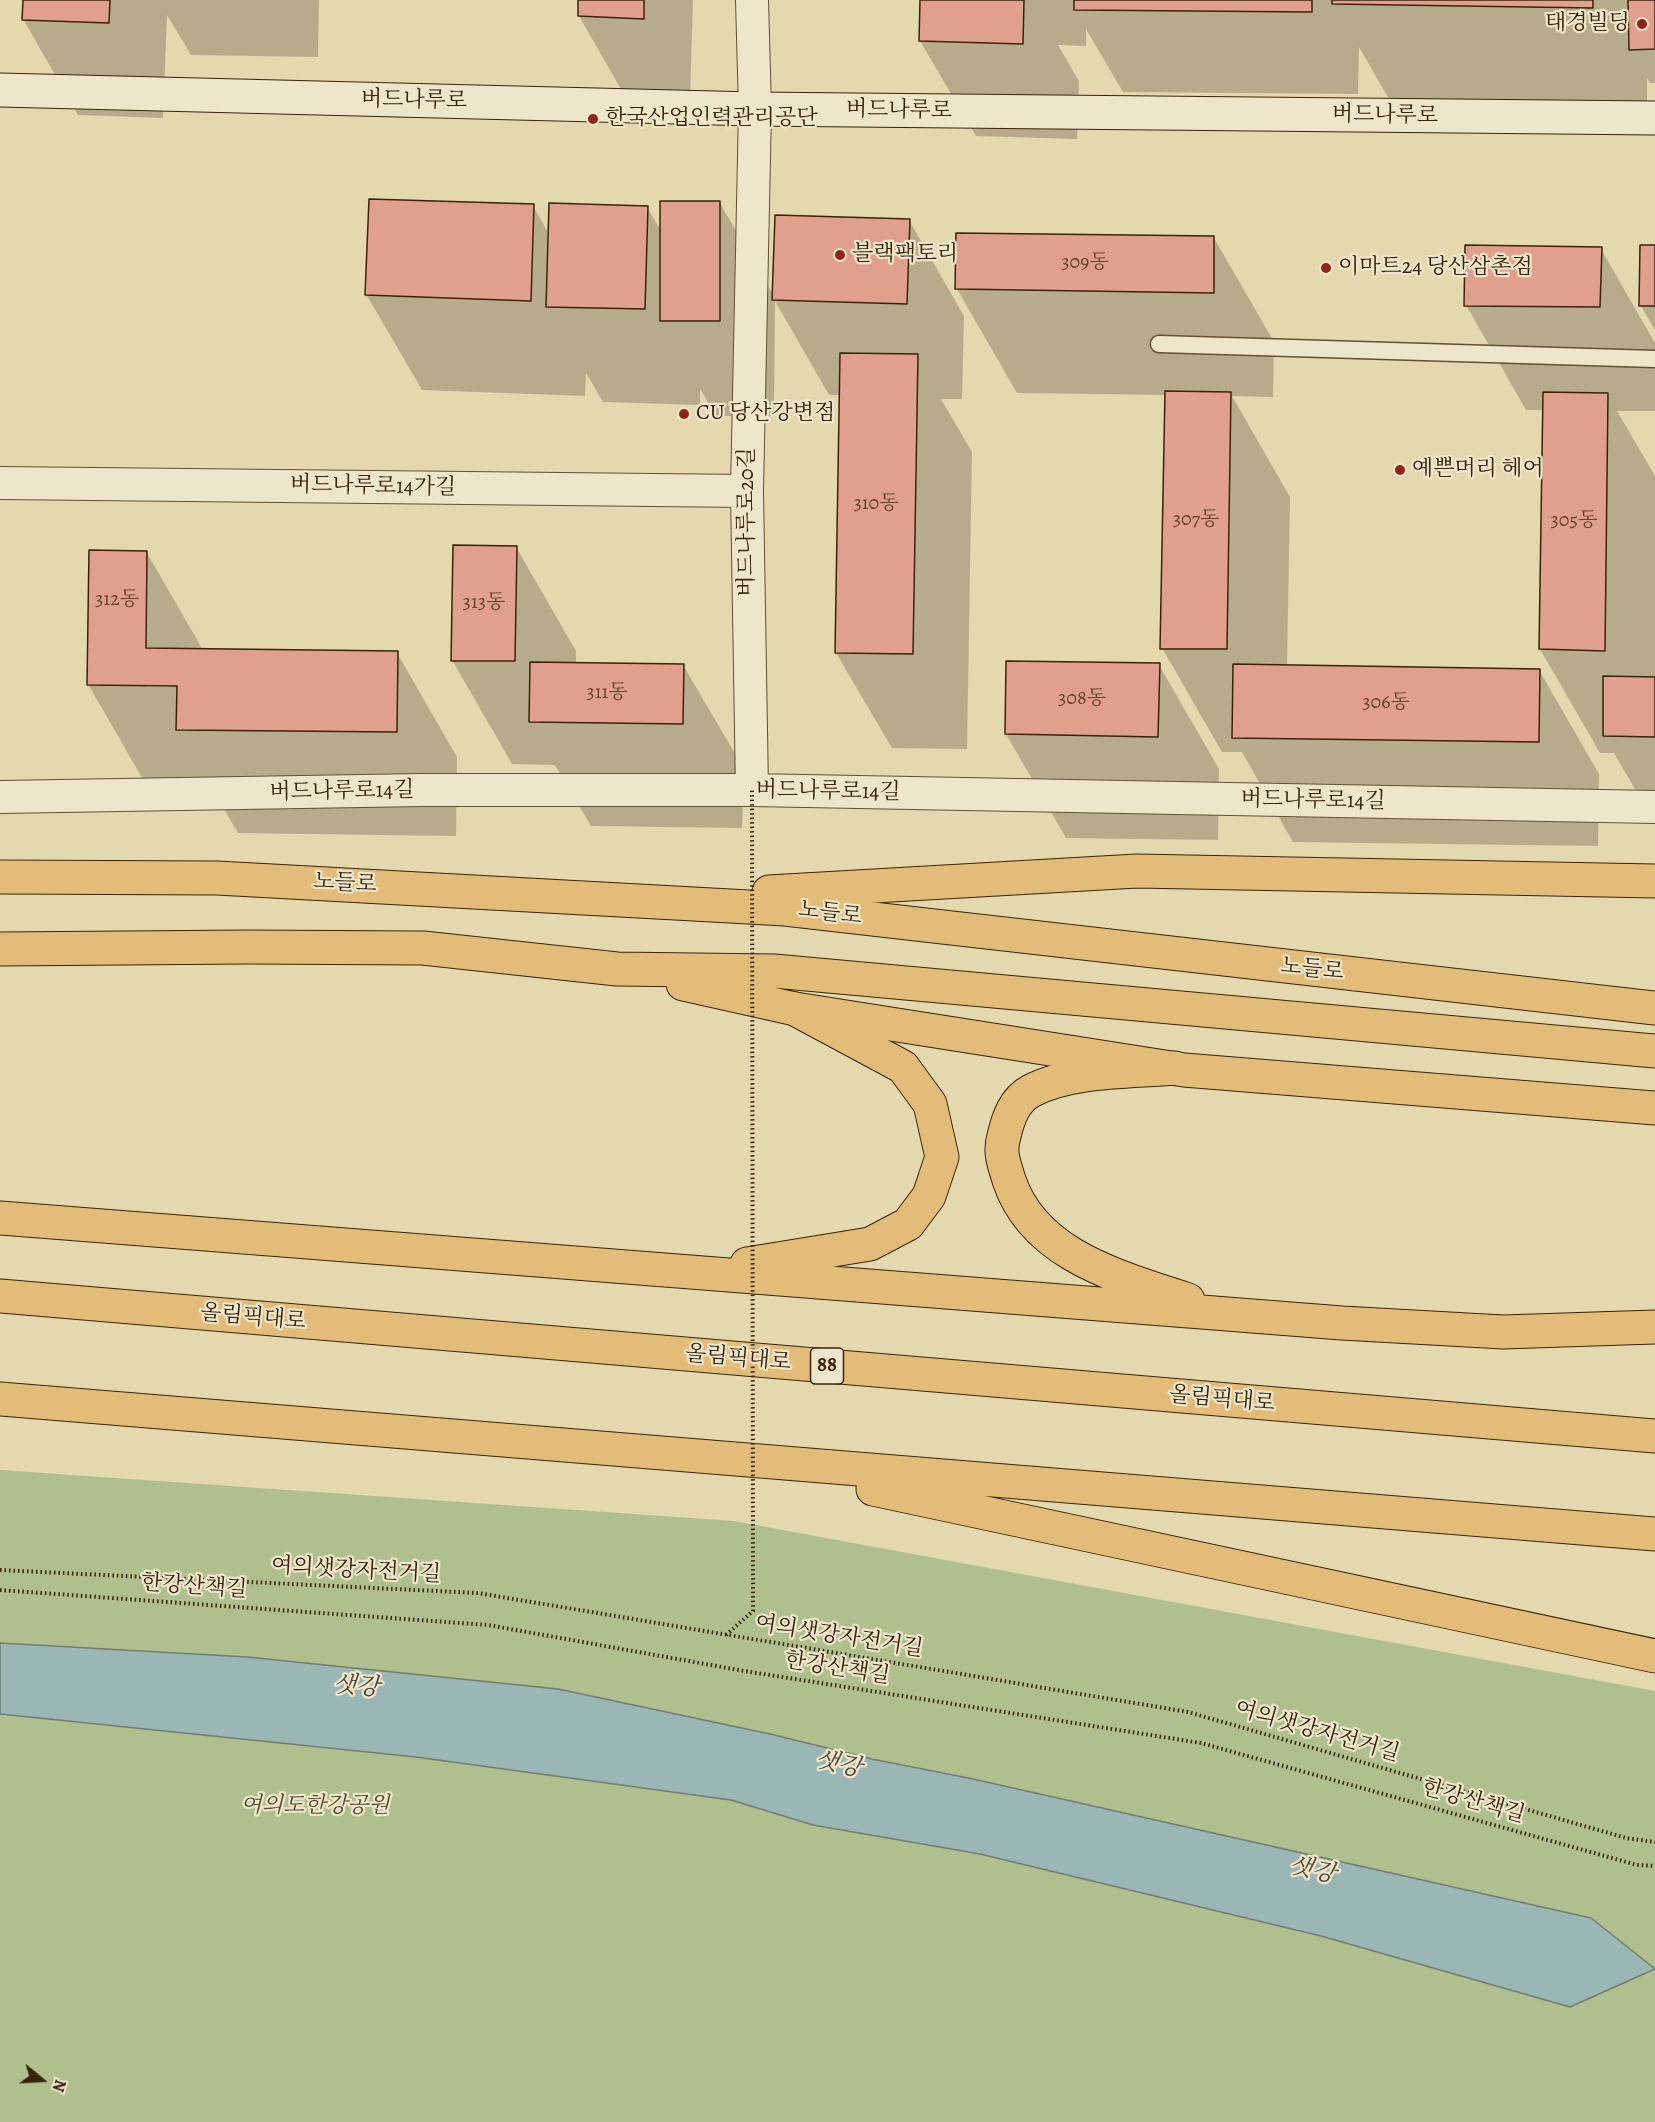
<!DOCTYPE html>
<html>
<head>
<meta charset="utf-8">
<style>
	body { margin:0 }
	#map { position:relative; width:1655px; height:2122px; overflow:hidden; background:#e4d8af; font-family:Alegreya,serif }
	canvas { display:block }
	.north { position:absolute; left:12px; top:2050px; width:60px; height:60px; -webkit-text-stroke:4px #ede6cb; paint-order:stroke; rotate:108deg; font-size:16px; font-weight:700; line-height:24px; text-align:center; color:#39230a }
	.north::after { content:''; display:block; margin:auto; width:21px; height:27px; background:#39230a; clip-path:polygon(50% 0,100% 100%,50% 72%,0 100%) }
</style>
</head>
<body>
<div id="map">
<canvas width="1655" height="2122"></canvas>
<div class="north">N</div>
</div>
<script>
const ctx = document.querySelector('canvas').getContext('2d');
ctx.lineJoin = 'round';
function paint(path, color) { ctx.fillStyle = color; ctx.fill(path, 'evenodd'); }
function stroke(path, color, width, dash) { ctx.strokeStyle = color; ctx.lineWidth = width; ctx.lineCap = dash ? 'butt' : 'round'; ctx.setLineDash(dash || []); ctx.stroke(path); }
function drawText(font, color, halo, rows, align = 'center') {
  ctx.font = font + ' Alegreya,"Noto Serif KR",serif'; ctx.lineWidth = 4.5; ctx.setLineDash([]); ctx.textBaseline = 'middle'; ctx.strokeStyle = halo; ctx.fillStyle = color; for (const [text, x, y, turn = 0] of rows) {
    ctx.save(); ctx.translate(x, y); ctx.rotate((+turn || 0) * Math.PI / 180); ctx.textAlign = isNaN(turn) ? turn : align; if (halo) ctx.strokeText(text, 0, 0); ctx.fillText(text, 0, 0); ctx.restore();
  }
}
paint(new Path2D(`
	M0 1470 734 1521 1655 1691V2122H0Z`), '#b0bf8e');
const water = new Path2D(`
	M0 1643 247 1657 558 1689 770 1734 872 1759 973 1779 1591 1918 1655 1969 1570 2007 1321 1936 980 1854 813 1825 731 1800 416 1757 0 1714Z`);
paint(water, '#9ab7b6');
stroke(water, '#737c71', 1.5);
paint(new Path2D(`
	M24 0H319L318 57 191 55 167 15 163 118 78 115 23 19Z
	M580 0H693L690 100 626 98 579 16Z
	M921 0H1655V83H1650L1647 78V103L1389 99 1359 47 1358 94 1123 92 1086 29V46L1058 45 1079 81 1077 139 976 136 920 41Z
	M720 203 774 297 909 220 964 316 962 399H941L972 452 967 749 892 748 836 653 840 395H829L775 301 774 416H716L700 389V405L603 402 586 373 585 396 422 390 366 294 533 206 549 234 647 207 661 231Z
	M958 234 1214 238 1274 342 1273 397 1232 396 1290 497 1287 667 1539 670 1599 774 1598 846 1293 842 1242 752H1222L1162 648 1166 395 1017 393 957 289Z
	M1655 247V330L1641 306Z
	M1601 249 1655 343V411H1617L1655 476V824L1614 753H1600L1540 649 1544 410H1526L1466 305Z
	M516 547 576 651V664L683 665 744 769 742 828 591 826 555 765 512 764 452 660Z
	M147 553 203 650 397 653 457 757 456 836 238 833 212 789 148 788 88 684ZM147 684H169V687H147Z
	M1159 665 1219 769 1218 840 1066 838 1006 734Z`), '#0003');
const building = new Path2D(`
	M23 0H110L109 23 22 20Z
	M578 0H644V19L578 16Z
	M920 0H1024L1023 44 919 41Z
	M1074 0H1312V12L1074 10Z
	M1332 0H1593V8L1332 4Z
	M1628 0H1655V49L1629 50Z
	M369 199 534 204 531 301 365 295Z
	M660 201H720V321H660Z
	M549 203 648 206 645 309 546 307Z
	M775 215 910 219 907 304 772 300Z
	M956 233 1214 236V293L955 289Z
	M1465 245 1602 247 1600 307 1464 306Z
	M1640 245H1655V306H1639Z
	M840 353 918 354 913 654 835 653Z
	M1165 391 1231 392 1227 649H1160Z
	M1543 392 1608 393 1605 651 1539 649Z
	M453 545 517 546 515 661H451Z
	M89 550 147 551 146 648 398 651 397 732 176 730 177 686 87 685Z
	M1006 661 1160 663 1158 737 1005 734Z
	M530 662 684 664 683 724 529 722Z
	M1233 664 1540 669 1539 742 1232 738Z
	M1603 676 1655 677V737L1603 736Z`);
paint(building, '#e1a08d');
stroke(building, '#39230a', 1.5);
const lane = new Path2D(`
	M1159 344 1655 359`);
const street = new Path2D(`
	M0 483 747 491
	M752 790 747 491 755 109 752 0
	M0 797 422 790H752L1655 807`);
const secondary = new Path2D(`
	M0 90 755 109 1655 118`);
const primary = new Path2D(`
	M0 877 217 878 785 909 1655 1008
	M769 892 1137 871 1655 881
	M0 949 247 947 423 948 617 969 774 971 1655 1051
	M683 984 795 1009 1184 1070 1655 1108`);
const highway = new Path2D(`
	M1175 1068C1131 1072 1070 1070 1031 1091 1014 1100 1008 1119 1004 1136 999 1153 1004 1163 1009 1180 1034 1256 1120 1277 1188 1300
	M0 1218 1342 1323 1503 1332 1655 1327
	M747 1264 870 1244 908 1224 929 1196 942 1157 930 1104 903 1067 795 1009
	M0 1296 1655 1436
	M0 1399 1655 1534
	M873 1489 1655 1656`);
stroke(lane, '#645033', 19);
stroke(street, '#645033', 34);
stroke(secondary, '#39230a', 35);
stroke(primary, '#39230a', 35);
stroke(highway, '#39230a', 35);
stroke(new Path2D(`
	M0 1570 478 1593 1188 1712 1626 1838 1655 1842
	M0 1590 488 1625 744 1671 1201 1743 1637 1865 1655 1866`), '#39230a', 4, [1.5, 3]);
stroke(lane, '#ede6cb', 16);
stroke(street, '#ede6cb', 32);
stroke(secondary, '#ede6cb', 33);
stroke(primary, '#e2bc78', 33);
stroke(highway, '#e2bc78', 33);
stroke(new Path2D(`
	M726 1635 753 1611 752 790`), '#39230a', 4, [1.5, 3]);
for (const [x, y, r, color] of [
	[1642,24,6,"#8f2418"],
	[593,119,6,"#8f2418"],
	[840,255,6,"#8f2418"],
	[1326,268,6,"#8f2418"],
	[684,414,6,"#8f2418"],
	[1400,470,6,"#8f2418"]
]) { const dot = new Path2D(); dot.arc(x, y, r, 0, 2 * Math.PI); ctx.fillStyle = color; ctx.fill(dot); stroke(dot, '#ede6cb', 2); }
drawText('20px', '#63422b', null, [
	["309동",1085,263],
	["310동",876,504],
	["307동",1196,520],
	["305동",1574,521],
	["312동",117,600],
	["313동",484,603],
	["311동",607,693],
	["308동",1082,699],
	["306동",1386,703]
]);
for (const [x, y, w] of [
	[827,1366,33]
]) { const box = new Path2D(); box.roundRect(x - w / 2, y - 18, w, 36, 4.5); ctx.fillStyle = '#ede6cb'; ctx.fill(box); stroke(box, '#39230a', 1.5); }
drawText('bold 21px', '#39230a', null, [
	["88",827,1366]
]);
drawText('22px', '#39230a', '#ede6cb', [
	["태경빌딩",1630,24,"right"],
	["한국산업인력관리공단",605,119],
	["블랙팩토리",852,255],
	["이마트24 당산삼촌점",1338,268],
	["CU 당산강변점",696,414],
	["예쁜머리 헤어",1412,470]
], 'left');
drawText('22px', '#39230a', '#ede6cb', [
	["버드나루로",414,101,1],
	["버드나루로",899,111,1],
	["버드나루로",1385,116,1],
	["버드나루로14가길",373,487,1],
	["버드나루로20길",748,522,-90],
	["버드나루로14길",342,792,-1],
	["버드나루로14길",828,792,1],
	["버드나루로14길",1313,801,1],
	["노들로",345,884,3],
	["노들로",830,914,7],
	["노들로",1312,970,6],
	["올림픽대로",253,1318,5],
	["올림픽대로",738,1359,5],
	["올림픽대로",1222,1400,5],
	["여의샛강자전거길",356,1571,3],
	["한강산책길",194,1587,4],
	["여의샛강자전거길",839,1637,9],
	["한강산책길",837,1669,9],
	["여의샛강자전거길",1317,1732,16],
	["한강산책길",1473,1802,16]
]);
drawText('italic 22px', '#574a2b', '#ede6cb', [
	["여의도한강공원",315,1807]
]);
drawText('italic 24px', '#514835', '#ede6cb', [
	["샛강",356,1687,5],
	["샛강",838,1765,13],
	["샛강",1312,1871,13]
]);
</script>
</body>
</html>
